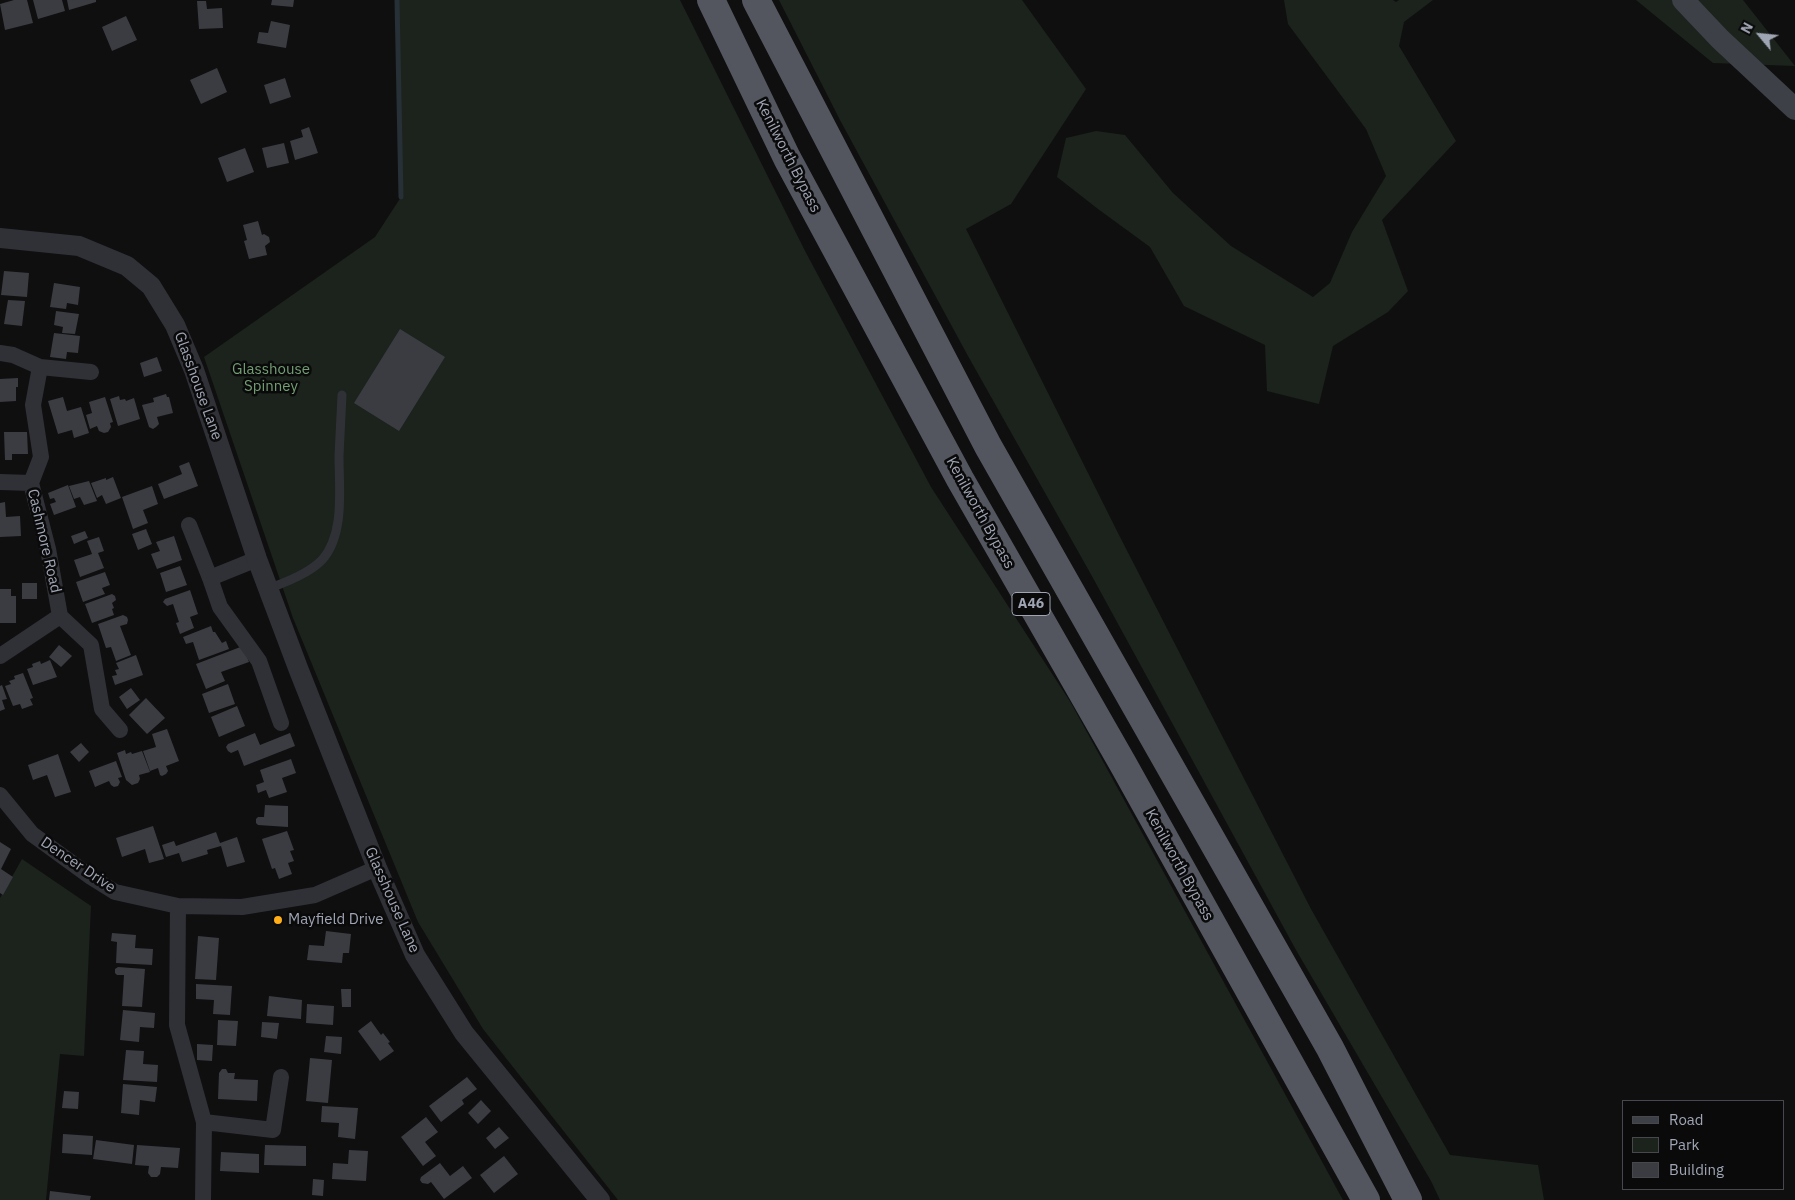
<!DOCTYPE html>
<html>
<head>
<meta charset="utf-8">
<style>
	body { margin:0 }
	#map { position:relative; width:1795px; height:1200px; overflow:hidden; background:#0f0f10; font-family:"IBM Plex Sans",sans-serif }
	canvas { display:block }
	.legend { position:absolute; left:1622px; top:1100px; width:162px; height:90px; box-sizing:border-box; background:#0a0a0b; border:1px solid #46484e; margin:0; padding:6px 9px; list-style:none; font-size:15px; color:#9fa5b3 }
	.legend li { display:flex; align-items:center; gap:10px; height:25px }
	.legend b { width:25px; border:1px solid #46484e }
	.north { position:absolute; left:1735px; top:10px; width:50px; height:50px; -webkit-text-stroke:4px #0a0a0b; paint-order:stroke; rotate:298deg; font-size:14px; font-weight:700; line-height:20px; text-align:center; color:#9fa5b3 }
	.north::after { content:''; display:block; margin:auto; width:18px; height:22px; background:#9fa5b3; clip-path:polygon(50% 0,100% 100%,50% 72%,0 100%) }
</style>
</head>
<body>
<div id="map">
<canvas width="1795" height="1200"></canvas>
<ul class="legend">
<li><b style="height:6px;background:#3d4046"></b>Road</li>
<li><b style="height:14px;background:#1b231c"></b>Park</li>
<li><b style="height:14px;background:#3b3c41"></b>Building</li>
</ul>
<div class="north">N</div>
</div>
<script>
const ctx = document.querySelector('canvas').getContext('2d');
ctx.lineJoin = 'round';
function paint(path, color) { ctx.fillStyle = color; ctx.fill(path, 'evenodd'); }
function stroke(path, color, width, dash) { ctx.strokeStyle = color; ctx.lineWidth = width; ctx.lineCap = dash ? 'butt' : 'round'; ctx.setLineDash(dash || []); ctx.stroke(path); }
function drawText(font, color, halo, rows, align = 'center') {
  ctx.font = font + ' "IBM Plex Sans",sans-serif'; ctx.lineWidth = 5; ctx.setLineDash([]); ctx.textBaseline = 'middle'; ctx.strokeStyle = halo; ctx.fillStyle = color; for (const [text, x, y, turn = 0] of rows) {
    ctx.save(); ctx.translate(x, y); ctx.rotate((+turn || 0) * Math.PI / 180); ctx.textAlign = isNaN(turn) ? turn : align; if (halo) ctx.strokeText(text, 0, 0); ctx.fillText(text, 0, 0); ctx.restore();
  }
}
paint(new Path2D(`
	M397 0H680L804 249 931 487 1071 703 1343 1200H618L483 1029 418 922 293 618 204 357 375 237 401 197Z
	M779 0H1022L1086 89 1011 204 966 229 1119 535 1311 909 1450 1155 1538 1165 1544 1200H1440L1431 1181 1296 950 1093 578 968 356 840 120Z
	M1284 0H1393L1396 2 1399 0H1433L1404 22 1399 46 1456 141 1382 220 1408 291 1388 312 1333 346 1319 404 1267 391 1265 345 1184 306 1150 247 1098 209 1057 177 1066 138 1096 131 1125 135 1173 193 1231 246 1313 297 1330 283 1352 232 1386 176 1366 129 1288 24Z
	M1636 0H1743L1795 66 1713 63Z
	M22 859 91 906 84 1056 60 1054 46 1200H0V898Z`), '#1b231c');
stroke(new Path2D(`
	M397 0 401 197`), '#273036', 5);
paint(new Path2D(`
	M14 0H27L33 23 5 30 0 4Z
	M33 0H62L65 11 38 19Z
	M67 0H96V2L69 10Z
	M272 0H294L293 7 271 5Z
	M197 1H206L207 9 222 8 223 28 199 29Z
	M126 16 137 40 112 51 102 27Z
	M271 21 290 25 286 48 257 43 259 32 268 33Z
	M217 68 227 92 201 104 190 80Z
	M285 78 291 97 270 104 264 85Z
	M309 127 318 153 295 160 290 141 303 137 301 130Z
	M284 143 289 163 267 168 262 148Z
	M245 148 254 172 227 182 218 158Z
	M258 221 262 235 264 234 269 237 270 242 265 246 267 255 249 259 244 241 247 240 243 225Z
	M4 271 29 273 27 297 1 295Z
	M54 283 80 287 78 305 67 303 66 309 50 307Z
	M8 300 25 301 22 326 4 324Z
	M56 311 79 314 75 334 62 333 63 327 54 325Z
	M400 329 445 357 399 431 354 403Z
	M54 333 80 336 78 353 67 352 66 359 50 357Z
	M157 357 162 371 144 377 140 363Z
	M18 378V387H16V401L0 402V379Z
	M166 394 167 397H169L173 413 157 417 159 424 156 427 153 429 149 427 142 405 154 402 153 398Z
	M119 396 120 400 125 399 126 401 134 398 140 419 118 426 110 399Z
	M63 397 67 411 81 407 89 433 74 438 72 430 58 434 48 401Z
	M105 397 113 422 110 423 111 427 108 432 104 433 99 431 97 426 90 429 86 415 92 413 89 402Z
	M4 432H27L28 454H12V460H5Z
	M189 462 198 486 164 499 158 484 182 474 179 466Z
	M113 477 121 498 106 504 102 495 97 498 91 483 106 478V480Z
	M89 481 97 501 84 505 80 497 74 499 69 486Z
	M68 485 76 507 54 515 50 504 56 502 54 498 50 499 48 493Z
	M152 486 158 504 143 510 148 523 133 529 122 497Z
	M5 502 6 517 20 516 21 536 0 537V503Z
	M146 529 152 544 138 550 132 534Z
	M85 531 88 538 74 544 71 536Z
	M174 536 182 560 157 569 151 554 160 551 156 542Z
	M99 537 104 551 98 553 104 568 80 577 74 560 92 554 87 541Z
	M180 566 187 585 166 592 160 573Z
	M105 572 110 585 102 588 105 594 83 602 76 582Z
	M22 583H37V599H22Z
	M0 589H11V596H16V623H0Z
	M190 590 198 614 190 617 194 628 180 634 176 623 179 622 173 604 167 606 163 602 165 599Z
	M112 594 115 596 116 600 112 603 114 608 112 609 114 615 92 623 85 604Z
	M123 615 127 617 128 620 127 624 120 626 131 655 116 661 111 647 106 648 98 624Z
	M211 626 213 632H215L222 643 226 641 229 649 199 660 193 642 186 644 183 637Z
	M59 645 72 656 61 667 49 657Z
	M243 646 249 662 221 672 225 681 206 689 196 664Z
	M136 655 143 675 115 685 112 676 117 675 115 670 119 669 116 663Z
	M50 660 57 677 33 685 27 669 33 667 32 664 40 661 41 664Z
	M23 673 33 698 30 699 33 705 22 709 20 704 13 706 5 686 11 684 9 681 15 679 14 676Z
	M228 684 235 704 209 713 202 694Z
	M2 685 7 699 2 700 5 709 0 711V686Z
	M131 688 140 700 127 709 119 697Z
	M146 698 165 718 147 734 129 715Z
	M237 706 245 726 219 737 211 717Z
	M167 729 179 761 166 766 168 771 166 774 162 776 160 775 158 768 150 771 143 751 156 747 152 734Z
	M255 733 260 745 290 733 295 746 244 766 238 750 231 753 228 751 226 747 228 744Z
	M81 743 89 752 79 762 70 752Z
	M125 750 126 754 131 752 132 754 142 751 150 772 139 775 140 779 138 783 132 785 126 780 117 753Z
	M58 754 71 792 55 797 47 775 33 780 28 765Z
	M291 759 296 773 282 778 287 792 269 798 266 790 258 793 256 785 264 782 260 770Z
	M116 761 122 777 118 778 120 782 118 786 114 787 111 785 109 781 95 787 89 771Z
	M265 805 288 806V827L258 825 256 823V819L258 817H264Z
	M153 826 164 859 149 863 145 849 122 857 116 838Z
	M287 831 294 850 290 851 294 861 288 863 292 874 279 879 275 868 272 869 262 839Z
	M216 832 220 843 237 837 245 862 227 867 221 846 207 850 208 854 182 862 179 853 166 857 162 845 174 841 176 846Z
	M0 842 11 849 1 869 13 877 3 895 0 893Z
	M326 931 351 934 349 953H343L342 963 307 960 309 945 324 946Z
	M112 933 136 935 135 948 153 949 152 965 116 963 117 942 111 941Z
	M198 936 219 938 216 980 195 979Z
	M118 967 145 969 142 1007 122 1006 124 975H117L115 973V969Z
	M196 984 232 986 230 1015 213 1014 214 1000 196 999Z
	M341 989H351V1007H342Z
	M269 996 302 1000 301 1019 267 1016Z
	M307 1004 334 1006 333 1025 306 1023Z
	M123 1010 155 1013 154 1028 140 1027 139 1042 120 1040Z
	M218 1020 238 1021 236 1046 217 1045Z
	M371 1021 381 1035 383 1033 390 1042 388 1043 394 1051 380 1061 358 1031Z
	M262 1022 279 1023 277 1039 261 1037Z
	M326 1036 342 1037 341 1054 324 1052Z
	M197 1044 213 1045 212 1061 197 1060Z
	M126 1050 144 1051 143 1064 158 1065 157 1082 123 1080Z
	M310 1058 332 1060 328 1103 306 1101Z
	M222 1069H226L228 1073H235L234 1079 258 1080 257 1101 218 1099 219 1073Z
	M467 1077 477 1089 462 1100 464 1104 441 1122 429 1106Z
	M123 1084 157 1087 155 1102 140 1100 139 1115 121 1113Z
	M64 1091 79 1092 78 1109 62 1108Z
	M481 1100 491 1111 478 1124 468 1113Z
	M322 1106 358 1108 355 1139 338 1137 339 1123 321 1122Z
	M426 1117 438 1132 425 1142 436 1156 423 1166 401 1137Z
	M499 1127 509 1138 495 1149 486 1138Z
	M63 1134 93 1136 92 1155 62 1153Z
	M96 1140 134 1145 132 1164 93 1159Z
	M137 1145 180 1148 178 1168 161 1167 160 1174 157 1177H151L148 1173 149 1166 135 1165Z
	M265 1145 306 1146V1166L264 1165Z
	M349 1150 368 1151 366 1181 332 1179 333 1163 348 1164Z
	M221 1152 259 1154V1173L220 1171Z
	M504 1156 518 1174 494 1193 480 1175Z
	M440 1163 450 1176 463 1166 472 1178 444 1199 431 1182 428 1184 422 1183 420 1180 421 1177Z
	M313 1179 324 1180 323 1196 312 1195Z
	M50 1191 91 1196 90 1200H49Z`), '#3b3c41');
stroke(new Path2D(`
	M268 589C286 582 308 574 322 560 345 534 339 489 339 456 340 436 341 416 342 395`), '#303136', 9);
stroke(new Path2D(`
	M0 353 13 355 40 367
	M0 482 31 483
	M189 525 210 578
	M257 559 210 578 220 607 259 661 281 723
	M60 616 91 645 102 709 120 730
	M0 656 60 616 48 549 31 483 41 457 33 405 40 367 91 372
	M0 795 32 834 91 877 115 892 178 906 242 907 315 895 377 868
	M178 906 177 1025 204 1122 203 1200
	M204 1122 273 1130 281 1077`), '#303136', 16);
stroke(new Path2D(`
	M0 238 79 246 127 266 151 286 175 325 194 370 257 559 298 668 377 868 415 955 464 1033 600 1200`), '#303136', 20);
stroke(new Path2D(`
	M1683 0 1720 39 1795 109`), '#3d4046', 22);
stroke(new Path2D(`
	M711 0 787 158 960 479 1123 764 1366 1200
	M756 0 988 446 1330 1048 1408 1200`), '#53565e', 28);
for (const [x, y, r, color] of [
	[278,920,5,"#ffad18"]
]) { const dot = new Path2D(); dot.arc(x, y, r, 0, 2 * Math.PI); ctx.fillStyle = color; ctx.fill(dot); stroke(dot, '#0a0a0b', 2); }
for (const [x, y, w] of [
	[1031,604,38]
]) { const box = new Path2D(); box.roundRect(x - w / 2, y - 11.5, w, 23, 4); ctx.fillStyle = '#0a0a0b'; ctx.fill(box); stroke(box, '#9fa5b3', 1); }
drawText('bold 14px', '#9fa5b3', null, [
	["A46",1031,604]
]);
drawText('15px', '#9fa5b3', '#0a0a0b', [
	["Kenilworth Bypass",788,156,63],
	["Glasshouse Lane",198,386,70],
	["Kenilworth Bypass",980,513,61],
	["Cashmore Road",44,541,77],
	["Dencer Drive",78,865,34],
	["Kenilworth Bypass",1179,865,61],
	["Glasshouse Lane",392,900,66]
]);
drawText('15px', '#749f75', '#0a0a0b', [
	["Glasshouse",271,370],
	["Spinney",271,387]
]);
drawText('15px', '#9fa5b3', '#0a0a0b', [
	["Mayfield Drive",288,920]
], 'left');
</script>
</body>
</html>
